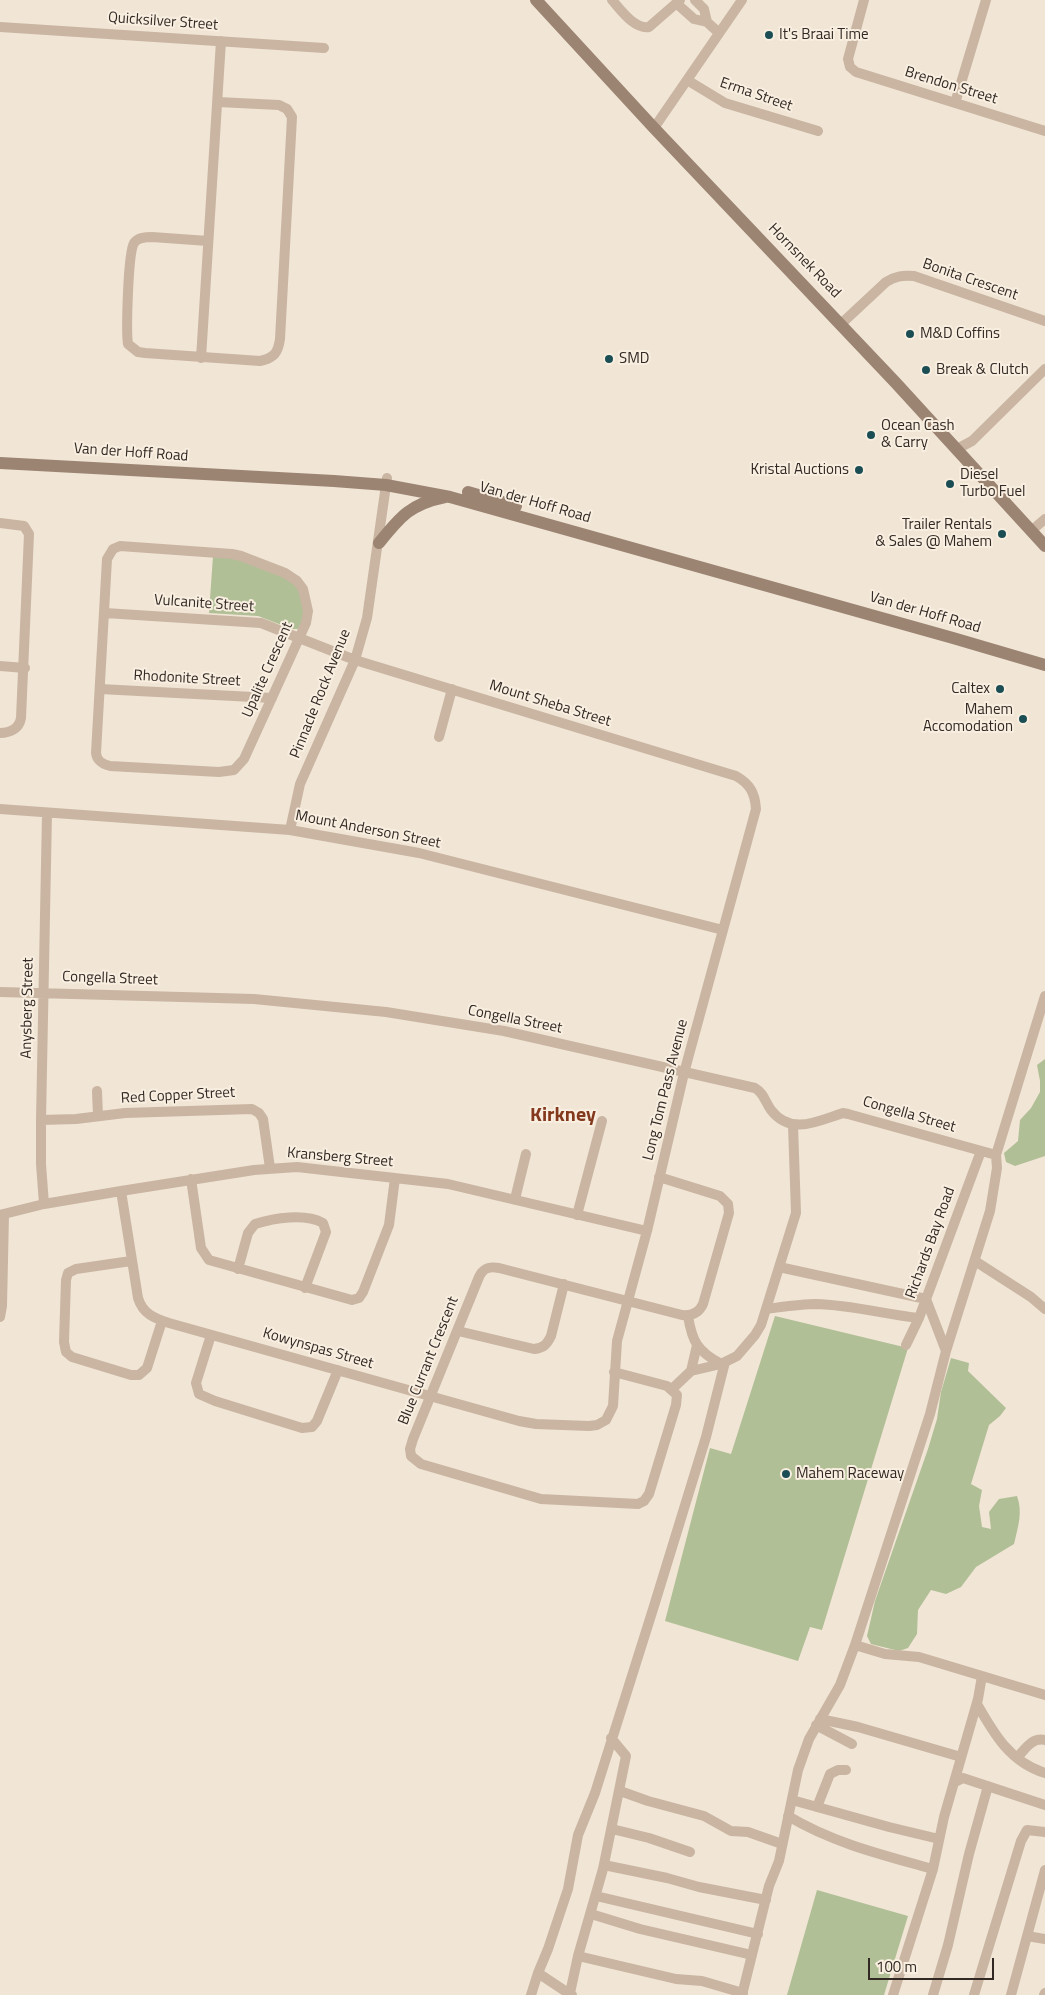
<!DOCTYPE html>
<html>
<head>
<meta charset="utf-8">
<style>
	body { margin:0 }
	#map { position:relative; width:1045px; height:1995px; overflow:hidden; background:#f1e5d5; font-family:"Titillium Web",sans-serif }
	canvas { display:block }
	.scale { position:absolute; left:868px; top:1958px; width:126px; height:22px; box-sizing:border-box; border:2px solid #332924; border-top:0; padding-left:6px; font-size:15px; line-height:18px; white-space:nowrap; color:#332924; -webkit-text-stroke:4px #f9efe1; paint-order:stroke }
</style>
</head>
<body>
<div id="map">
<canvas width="1045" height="1995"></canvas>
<div class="scale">100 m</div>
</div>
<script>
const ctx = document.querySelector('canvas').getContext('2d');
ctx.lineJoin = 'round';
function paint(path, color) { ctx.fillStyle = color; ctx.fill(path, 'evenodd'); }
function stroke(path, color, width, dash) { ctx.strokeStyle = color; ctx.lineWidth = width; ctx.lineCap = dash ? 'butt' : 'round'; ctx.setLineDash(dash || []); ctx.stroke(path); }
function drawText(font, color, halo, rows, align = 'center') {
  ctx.font = font + ' "Titillium Web",sans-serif'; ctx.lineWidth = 4; ctx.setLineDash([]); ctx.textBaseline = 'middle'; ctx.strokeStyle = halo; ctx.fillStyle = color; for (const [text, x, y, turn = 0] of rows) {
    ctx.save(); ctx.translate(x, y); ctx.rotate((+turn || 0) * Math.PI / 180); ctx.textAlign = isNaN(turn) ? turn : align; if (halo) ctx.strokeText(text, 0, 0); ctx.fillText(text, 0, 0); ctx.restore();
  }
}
paint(new Path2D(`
	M213 556C248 557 269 568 298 586L305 616 298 629H292L258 616 209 613Z
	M1045 1059V1156L1015 1166 1006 1162 1004 1153 1018 1141 1020 1120 1031 1108 1040 1092V1081L1037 1065Z
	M775 1316 908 1348 822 1630 810 1627 798 1661 665 1621 710 1448 731 1454Z
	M951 1358 969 1363 968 1371 1006 1408 1000 1416 989 1425 971 1484 982 1490 979 1506 982 1527 991 1529 989 1512 999 1499 1017 1496C1023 1512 1018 1527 1014 1544L976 1567 961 1587 946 1594 931 1590 918 1610 917 1634 908 1648 899 1651 871 1644 867 1636 875 1601 928 1449 937 1419 941 1392Z
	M817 1890 908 1916 884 1995H787Z`), '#b0bf96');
stroke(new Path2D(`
	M612 0C621 10 634 29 649 27L680 0
	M695 0 704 9 707 22
	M864 0 848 59 850 67 856 72 1045 131
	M676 3 694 19 707 22 719 33
	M0 27 324 48
	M687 80 725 103 818 131
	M955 103 986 0
	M654 128 742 0
	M208 241 152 237C146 237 138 237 134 243 128 253 126 331 128 344L138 352 145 353 260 361C274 358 278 353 280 339L292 117 287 109 279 105 218 102
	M841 324 886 282C896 276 903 275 914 276L1045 321
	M201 358 221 41
	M957 449 972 441 1045 369
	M0 523 24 526 29 534 21 718C19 729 10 733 0 733
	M1031 531 1045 519
	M120 546 232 554 241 556 285 573 297 581 303 589 308 611 306 623 244 759 234 770 219 772 110 766C102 764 97 761 96 753L107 559 113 549Z
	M105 613 261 623 355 660 736 776C750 784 755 793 756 809L684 1073 647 1231 617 1341 613 1406 606 1420 597 1425 589 1426 536 1424 519 1421 169 1323C154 1318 143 1314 138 1298L121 1191
	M0 666 25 668
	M100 689 272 698
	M439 737 452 689
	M0 809 290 830 419 853 723 930
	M290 830 300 784 355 660 367 618 387 478
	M0 992 254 999 386 1012 504 1031 755 1088C764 1093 765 1102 771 1110 791 1136 818 1121 843 1113L848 1114 996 1155
	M97 1091 98 1116
	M41 1120 76 1119 125 1113 252 1109 259 1113 263 1119 270 1168
	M191 1179 201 1248 209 1260 352 1300 359 1298 363 1292 389 1225 395 1178
	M515 1199 526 1154
	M44 1204 41 1164V1120L47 813
	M0 1215 44 1204 121 1191 254 1170 297 1167 448 1184 647 1231
	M577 1215 602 1121
	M131 1261 76 1269 68 1273 66 1280 64 1342 66 1352 72 1357 131 1375H139L147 1368 162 1321
	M975 1261 1031 1297 1045 1309
	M779 1267 926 1299 946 1351
	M238 1269 248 1233 255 1224C274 1218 305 1213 323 1223L326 1232 305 1288
	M766 1309C782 1307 800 1304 816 1304 851 1305 884 1314 919 1318
	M688 1316C692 1341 697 1351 721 1364
	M0 1317 2 1306 4 1215
	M458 1331 534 1349C544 1348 547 1344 551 1336L564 1284
	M211 1335 196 1383 199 1394 215 1401 302 1428 312 1427 317 1421 338 1370
	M906 1345 919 1318 981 1151
	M691 1371 697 1345
	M614 1372 667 1386 677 1395 676 1405 649 1494 644 1501 638 1504 541 1499 421 1464 411 1456 410 1449 413 1439 479 1277C483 1268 489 1266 499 1268L682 1315C692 1316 699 1313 703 1304L729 1213 728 1204 720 1196 659 1177
	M672 1389 691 1371 721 1364 737 1356 755 1335 761 1325 796 1213 793 1125
	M855 1645 885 1654 919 1657 1045 1695
	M977 1704C994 1734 1010 1762 1045 1773
	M820 1719 858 1727 961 1757
	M816 1725 852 1744
	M1017 1758C1025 1749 1032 1737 1045 1740
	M955 1782 963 1778 1045 1805
	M620 1791 648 1801 704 1816 731 1831 748 1832 782 1844
	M792 1800 889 1827 939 1839
	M817 1807 830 1774 838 1770H846
	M788 1816C833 1843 883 1855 933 1869
	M612 1829 649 1838 690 1852
	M604 1865 667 1878 699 1887 766 1900
	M596 1896 758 1934
	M591 1914 640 1929 752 1955
	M1027 1936 1045 1939
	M578 1956 676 1979 702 1981 743 1993
	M538 1973 548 1949 568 1889 578 1835 595 1793 654 1606 706 1437 725 1362
	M531 1995 538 1973 571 1995
	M572 1995 570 1993 578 1956 603 1869 626 1756 611 1738
	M742 1995 769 1886 779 1861 798 1770 809 1739 840 1685 855 1645 930 1414 946 1351 990 1211 997 1168 996 1155 1045 996
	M893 1995 933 1869 944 1817 978 1699 982 1676
	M933 1995 948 1945 969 1854 988 1786
	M974 1995 1021 1841 1027 1830 1045 1832
	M1011 1995 1045 1870
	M1044 1995 1045 1993`), '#c9b5a2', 10);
stroke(new Path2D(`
	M536 0 654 128 895 382 1045 546
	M0 463 334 481 386 485 450 497 953 638 1045 665
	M468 492 516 506
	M379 543C400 517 410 504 445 497`), '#9c8473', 12);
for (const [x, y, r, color] of [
	[769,35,5,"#1a4e54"],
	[910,334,5,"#1a4e54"],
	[609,359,5,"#1a4e54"],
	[926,370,5,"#1a4e54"],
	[871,435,5,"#1a4e54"],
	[859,470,5,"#1a4e54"],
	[950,484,5,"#1a4e54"],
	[1002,534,5,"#1a4e54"],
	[1000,689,5,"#1a4e54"],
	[1023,719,5,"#1a4e54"],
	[786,1474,5,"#1a4e54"]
]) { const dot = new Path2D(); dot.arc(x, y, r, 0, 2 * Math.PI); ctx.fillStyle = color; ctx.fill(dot); stroke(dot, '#f9efe1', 2); }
drawText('15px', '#332924', '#f9efe1', [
	["Quicksilver Street",163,22,4],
	["Brendon Street",951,86,17],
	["Erma Street",756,95,19],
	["Hornsnek Road",804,261,46],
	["Bonita Crescent",970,280,19],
	["Van der Hoff Road",131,453,4],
	["Van der Hoff Road",535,503,16],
	["Vulcanite Street",204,604,4],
	["Van der Hoff Road",925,613,16],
	["Upalite Crescent",268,670,-66],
	["Rhodonite Street",187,679,3],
	["Pinnacle Rock Avenue",321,694,-68],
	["Mount Sheba Street",550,704,17],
	["Mount Anderson Street",368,830,11],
	["Congella Street",110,979,2],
	["Anysberg Street",28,1008,-89],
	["Congella Street",515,1020,11],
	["Long Tom Pass Avenue",666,1090,-76],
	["Red Copper Street",178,1096,-3],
	["Congella Street",909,1115,16],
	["Kransberg Street",340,1158,5],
	["Richards Bay Road",931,1243,-70],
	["Kowynspas Street",318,1349,16],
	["Blue Currant Crescent",429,1361,-68]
]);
drawText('15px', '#332924', '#f9efe1', [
	["It's Braai Time",779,35],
	["M&D Coffins",920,334],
	["SMD",619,359],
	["Break & Clutch",936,370],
	["Ocean Cash",881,426],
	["& Carry",881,443],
	["Kristal Auctions",849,470,"right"],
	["Diesel",960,475],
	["Turbo Fuel",960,492],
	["Trailer Rentals",992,525,"right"],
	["& Sales @ Mahem",992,542,"right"],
	["Caltex",990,689,"right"],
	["Mahem",1013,710,"right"],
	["Accomodation",1013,727,"right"],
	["Mahem Raceway",796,1474]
], 'left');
drawText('bold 20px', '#83391c', '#f9efe1', [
	["Kirkney",563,1116]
]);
</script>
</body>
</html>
